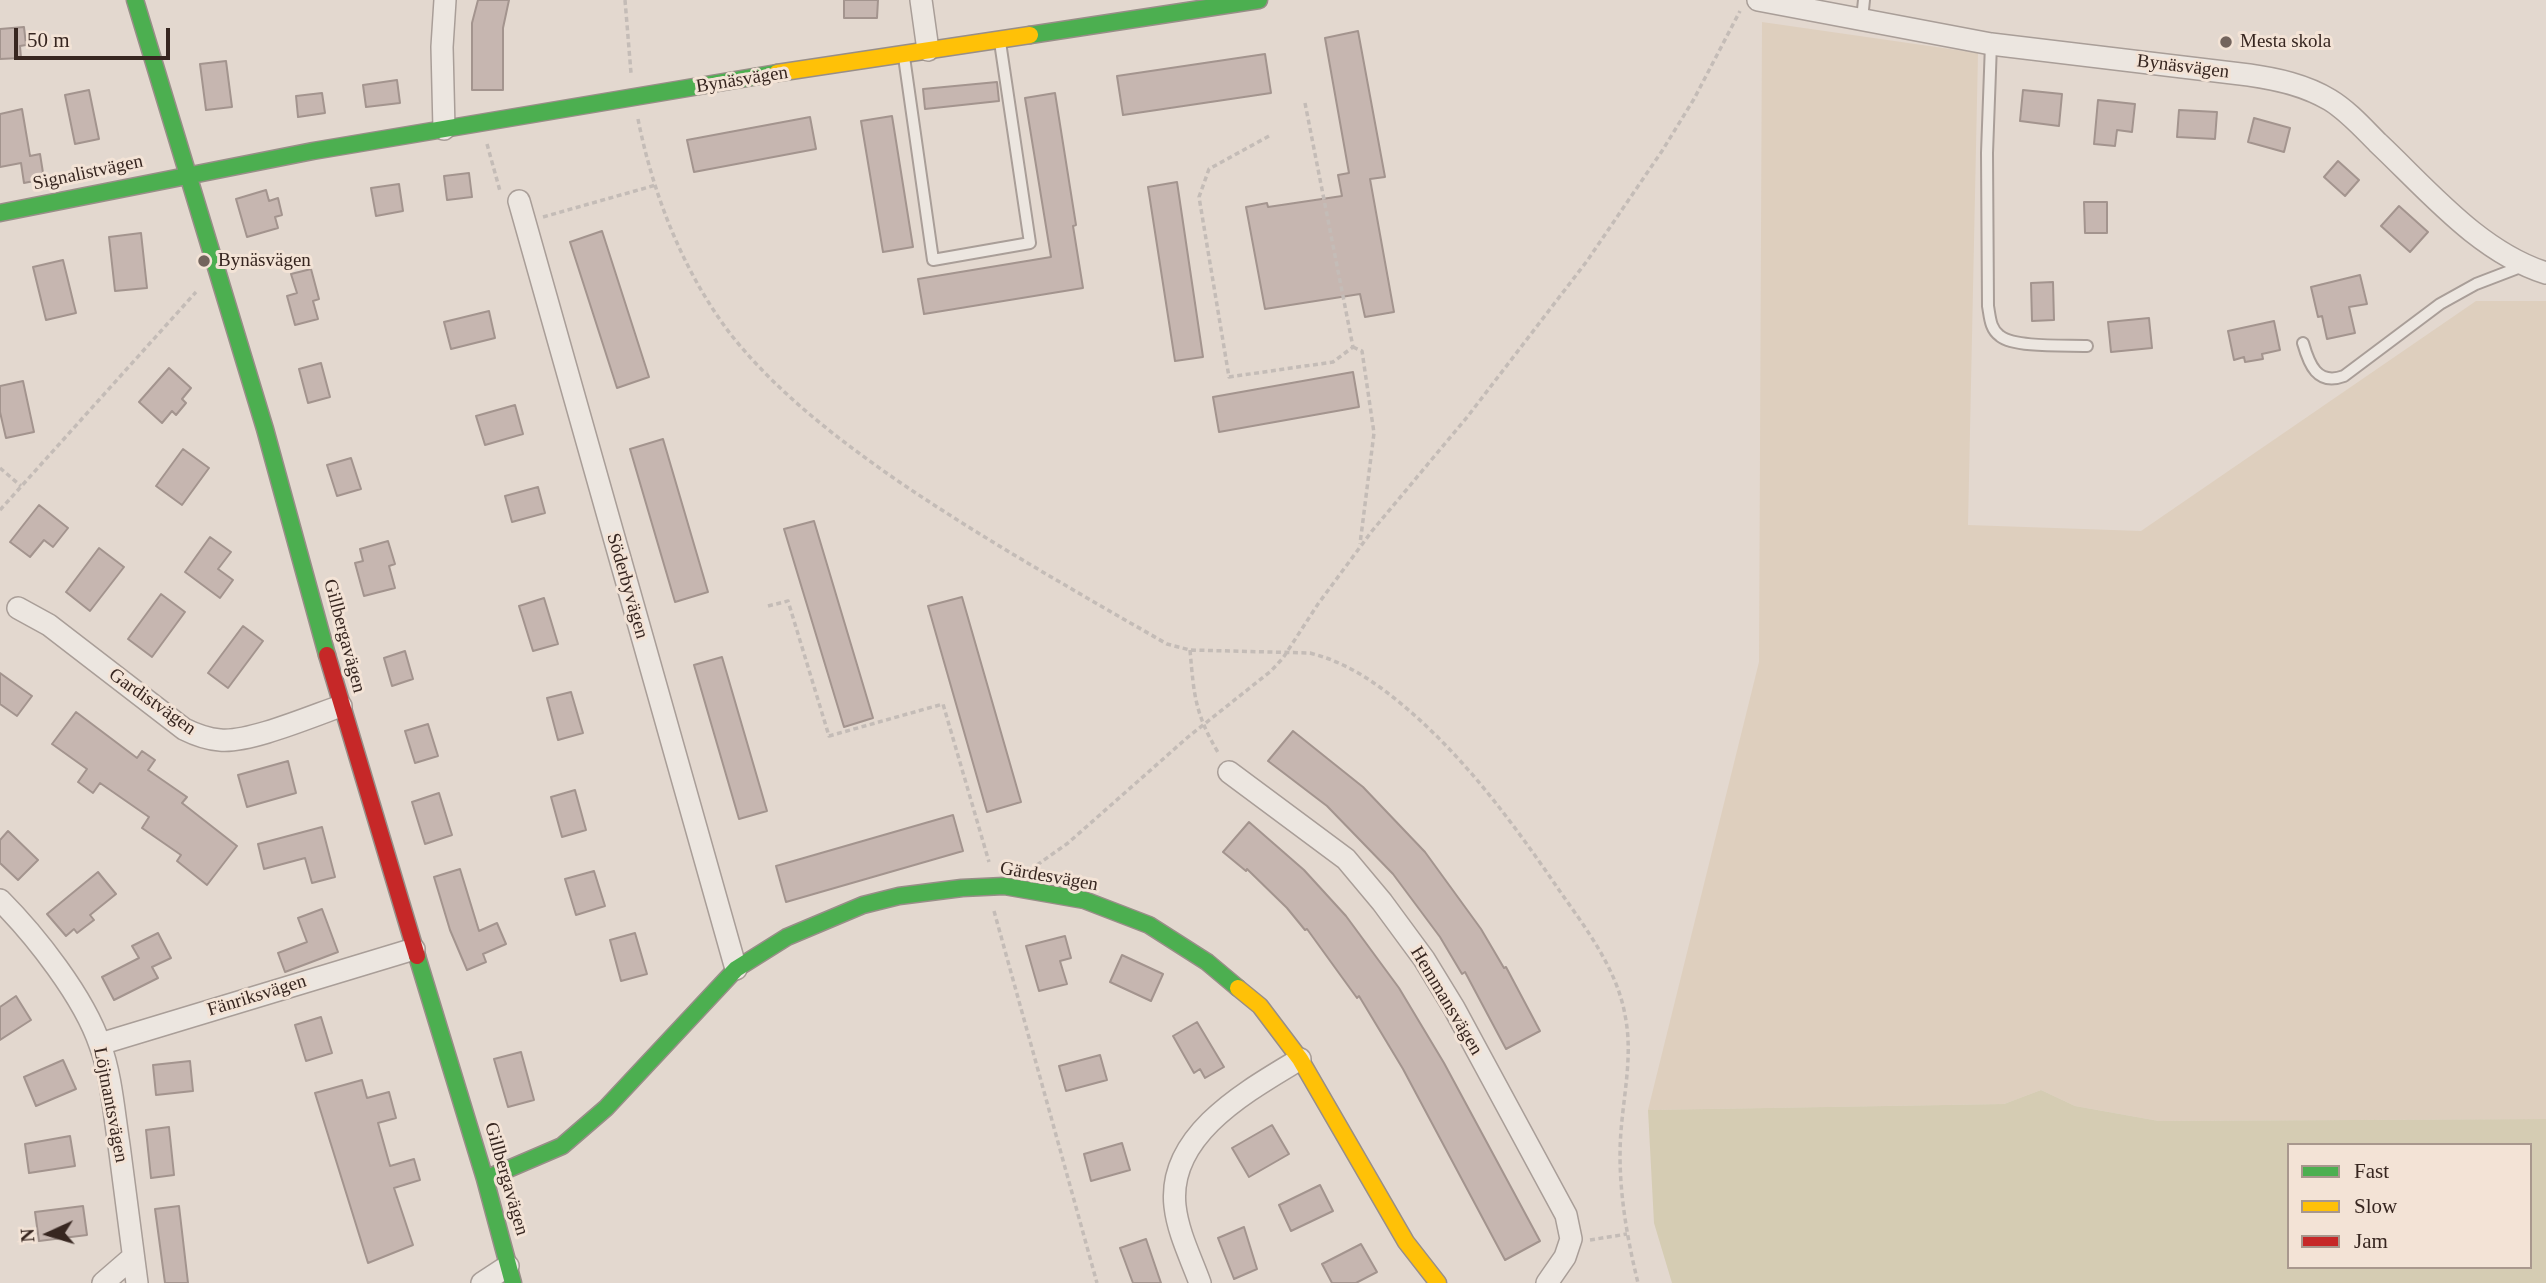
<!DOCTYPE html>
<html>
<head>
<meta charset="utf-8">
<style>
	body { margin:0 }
	#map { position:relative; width:2546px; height:1283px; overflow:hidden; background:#e3d8cf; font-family:Georgia,serif }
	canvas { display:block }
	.legend { position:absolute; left:2287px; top:1143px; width:245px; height:126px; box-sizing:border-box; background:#f3e3d6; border:2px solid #a8978d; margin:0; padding:9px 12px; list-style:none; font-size:21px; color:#372620 }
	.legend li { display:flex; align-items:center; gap:14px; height:35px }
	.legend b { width:35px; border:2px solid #a8978d }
	.north { position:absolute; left:14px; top:1199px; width:70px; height:70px; -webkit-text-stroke:5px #f3e3d6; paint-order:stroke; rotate:266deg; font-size:19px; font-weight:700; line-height:28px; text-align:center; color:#372620 }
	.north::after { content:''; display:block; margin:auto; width:24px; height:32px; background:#372620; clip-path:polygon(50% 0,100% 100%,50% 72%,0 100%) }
	.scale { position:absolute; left:14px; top:28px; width:156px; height:32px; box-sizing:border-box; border:4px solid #372620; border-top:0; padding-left:9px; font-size:21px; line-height:24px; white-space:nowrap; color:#372620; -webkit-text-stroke:5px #f3e3d6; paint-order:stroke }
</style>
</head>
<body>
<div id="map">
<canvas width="2546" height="1283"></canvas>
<ul class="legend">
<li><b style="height:9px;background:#4caf50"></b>Fast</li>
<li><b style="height:9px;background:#ffc107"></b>Slow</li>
<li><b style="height:9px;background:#c62828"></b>Jam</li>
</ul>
<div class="north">N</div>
<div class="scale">50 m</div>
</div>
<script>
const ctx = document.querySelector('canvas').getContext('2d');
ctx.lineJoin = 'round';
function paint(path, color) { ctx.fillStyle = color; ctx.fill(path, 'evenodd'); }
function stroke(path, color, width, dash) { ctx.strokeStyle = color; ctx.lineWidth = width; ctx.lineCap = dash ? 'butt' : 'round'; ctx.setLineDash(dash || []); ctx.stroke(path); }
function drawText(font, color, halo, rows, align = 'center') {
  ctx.font = font + ' Georgia,serif'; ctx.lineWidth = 6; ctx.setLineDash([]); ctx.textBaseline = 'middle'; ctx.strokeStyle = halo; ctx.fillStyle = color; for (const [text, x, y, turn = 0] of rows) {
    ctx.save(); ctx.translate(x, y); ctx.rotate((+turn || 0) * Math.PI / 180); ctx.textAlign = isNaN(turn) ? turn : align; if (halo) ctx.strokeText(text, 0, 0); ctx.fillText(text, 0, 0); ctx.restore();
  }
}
paint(new Path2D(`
	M1762 22 1978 53 1968 525 2141 531 2476 301H2546V1119L2159 1121 2075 1106 2041 1090 2004 1104 1648 1110 1759 662Z`), '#decfbe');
paint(new Path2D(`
	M2041 1090 2075 1106 2159 1121 2546 1119V1283H1672L1654 1223 1648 1110 2004 1104ZM2289 1145H2530V1267H2289Z`), '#d5ccb3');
const building = new Path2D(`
	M478 0H509L503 28V90H472V23Z
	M844 0H878L877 18H844Z
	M24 27 26 45 20 46 21 58 0 59V29Z
	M1358 31 1385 177 1370 179 1394 312 1365 317 1360 294 1265 309 1246 207 1267 203 1268 207 1342 196 1338 175 1349 173 1325 38Z
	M1265 54 1271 93 1123 115 1117 76Z
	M226 61 232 107 206 110 200 64Z
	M397 80 400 103 366 107 363 85Z
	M997 82 999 101 925 109 923 89Z
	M89 90 99 139 75 144 65 95Z
	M2023 90 2062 94 2059 126 2020 121Z
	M322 93 325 113 298 117 296 96Z
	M1055 93 1076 225 1073 226 1083 288 924 314 918 279 1051 257 1025 98Z
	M2098 100 2135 104 2132 132 2117 130 2115 146 2094 144Z
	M22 109 30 156 40 154 44 179 24 183 21 163 0 167V114Z
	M2179 110 2217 112 2215 139 2177 137Z
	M892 116 913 247 883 252 861 121Z
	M810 117 816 149 694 172 687 140Z
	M2254 118 2290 128 2284 152 2248 142Z
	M2338 161 2359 180 2345 196 2324 177Z
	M469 173 472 197 447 200 444 176Z
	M1177 182 1203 357 1175 361 1148 187Z
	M399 184 403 211 376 216 371 188Z
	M266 190 269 201 278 198 282 215 275 217 278 228 247 237 236 199Z
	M2084 202H2107V233H2085Z
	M2399 206 2428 232 2410 252 2381 226Z
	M602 231 649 377 617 388 570 242Z
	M141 233 147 288 115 291 109 237Z
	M63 260 76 313 46 320 33 267Z
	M311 269 319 299 313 301 318 319 295 325 287 296 297 293 291 274Z
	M2360 275 2367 304 2349 307 2355 333 2327 339 2322 316 2318 317 2311 287Z
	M2053 282 2054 320 2032 321 2031 283Z
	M489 311 495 338 451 349 444 322Z
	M2149 318 2152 348 2111 352 2108 322Z
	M2274 321 2280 350 2262 354 2263 359 2245 362 2244 357 2234 360 2228 331Z
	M321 363 330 397 308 403 299 369Z
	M169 368 191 388 182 399 186 403 176 415 172 411 162 423 139 402Z
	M1353 372 1359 407 1219 432 1213 397Z
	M23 381 34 432 6 438 0 412V386Z
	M515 405 523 434 485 445 476 416Z
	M663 439 708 592 675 602 630 449Z
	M183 449 209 468 182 505 156 486Z
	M351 458 361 489 337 496 327 465Z
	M538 487 545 513 512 522 505 496Z
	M39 505 68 528 53 547 44 540 30 557 10 542Z
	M814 521 873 718 844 727 784 529Z
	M210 537 231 552 218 569 233 580 220 598 185 572Z
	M388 541 395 564 389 566 395 588 364 596 355 563 363 561 360 549Z
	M99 548 124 567 90 611 66 592Z
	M161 594 185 612 152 657 128 639Z
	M962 597 1021 802 987 812 928 606Z
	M544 598 558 644 533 651 519 606Z
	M243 626 263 641 228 688 208 673Z
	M405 651 413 679 392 686 384 658Z
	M722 657 767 811 739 819 694 665Z
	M0 673 32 696 17 716 0 704Z
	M571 692 583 733 558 740 547 698Z
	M76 712 137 758 142 751 155 760 148 770 187 797 182 803 237 846 207 885 177 861 181 855 142 828 149 817 100 783 93 793 78 782 87 769 52 744Z
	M428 724 438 756 415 763 405 731Z
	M1293 731 1363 787 1425 852 1481 929 1504 968 1506 967 1540 1031 1506 1049 1465 972 1462 974 1440 937 1393 874 1327 806 1268 761Z
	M288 761 296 793 247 807 238 775Z
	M575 790 586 830 562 837 551 797Z
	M439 793 452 835 425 844 412 802Z
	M953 815 963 851 786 902 776 866Z
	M1249 822 1304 870 1346 916 1399 988 1444 1063 1540 1241 1505 1260 1403 1069 1359 996 1357 998 1307 929 1305 930 1287 908 1247 869 1246 871 1223 852Z
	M322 827 335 877 312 883 305 858 264 869 258 844Z
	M8 831 38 860 18 880 0 863V840Z
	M460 869 479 931 497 923 506 944 483 954 486 962 467 970 450 930 434 877Z
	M594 871 605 906 576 915 565 879Z
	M98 872 116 894 90 915 94 920 77 933 74 929 66 936 47 914Z
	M322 909 338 952 285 972 278 953 307 942 298 918Z
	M158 933 171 958 152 967 158 978 114 1000 102 977 139 958 132 946Z
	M635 933 647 974 621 981 610 940Z
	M1065 936 1071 958 1060 961 1067 984 1039 991 1026 946Z
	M1122 955 1163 974 1151 1001 1110 982Z
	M16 996 31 1020 0 1040V1007Z
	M321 1017 332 1053 306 1061 295 1025Z
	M1197 1022 1224 1067 1205 1078 1200 1069 1194 1073 1173 1036Z
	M521 1052 534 1100 508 1107 494 1059Z
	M1100 1055 1107 1080 1066 1091 1059 1066Z
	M63 1060 76 1089 36 1106 24 1077Z
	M190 1061 193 1091 156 1095 153 1065Z
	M362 1080 367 1098 389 1092 396 1118 378 1123 390 1166 414 1159 420 1180 394 1188 413 1245 368 1263 315 1093Z
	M1272 1125 1289 1154 1249 1177 1232 1148Z
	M169 1127 174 1175 151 1178 146 1130Z
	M70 1136 75 1166 29 1173 25 1144Z
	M1122 1143 1130 1170 1091 1181 1084 1154Z
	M1320 1185 1333 1211 1291 1231 1279 1205Z
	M83 1206 87 1235 39 1241 35 1212Z
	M179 1206 188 1283H165L155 1209Z
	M1244 1227 1257 1269 1234 1279 1218 1238Z
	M1146 1239 1161 1283H1133L1120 1248Z
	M1361 1244 1377 1272 1356 1283H1332L1322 1264Z`);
paint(building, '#c6b6b0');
stroke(building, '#a3948e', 2);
const lane = new Path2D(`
	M1862 19 1864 0
	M1991 44 1987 153 1988 306C1990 317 1990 329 2000 336 2015 348 2067 345 2087 346
	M904 57 933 260 1030 243 1000 42
	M2303 343C2309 364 2317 386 2344 376L2440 304 2476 284 2523 266`);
const street = new Path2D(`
	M921 0 928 50
	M1758 0 1991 44 2249 75C2277 79 2305 85 2330 100 2348 111 2363 128 2378 143 2428 190 2479 252 2546 273
	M444 129 442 47 445 0
	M519 201 736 969
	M18 608 49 625 184 729C196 735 207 739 220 740 249 743 312 716 341 706
	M1229 772 1346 859 1382 902 1424 959 1454 1008 1566 1215 1571 1239 1565 1257 1547 1283
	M0 900C35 935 84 997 100 1045 111 1074 114 1113 119 1145 125 1191 131 1237 137 1283
	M100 1044 414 949
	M103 1283 133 1257
	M482 1283 508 1266
	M1200 1283C1191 1258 1178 1233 1175 1206 1167 1134 1249 1090 1300 1059`);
const fast = new Path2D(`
	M135 0 265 429 327 655
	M1030 35 1259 0
	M0 213 313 151 777 73
	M417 956 485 1179 513 1283
	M485 1179 562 1146 606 1108 736 969 787 937 863 905 899 896 962 888 1004 886 1084 900 1149 925 1207 962 1238 988`);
const slow = new Path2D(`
	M777 73 1030 35
	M1238 988 1260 1006 1300 1059 1406 1242 1438 1283`);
const jam = new Path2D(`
	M327 655 417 956`);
stroke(lane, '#a99e98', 14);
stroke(street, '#a99e98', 24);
stroke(fast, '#988e88', 19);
stroke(slow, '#988e88', 19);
stroke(jam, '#988e88', 19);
stroke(new Path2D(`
	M625 0 631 73
	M638 119C653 195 684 274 732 336 778 393 835 437 895 479 983 539 1075 591 1167 644L1190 650 1310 653C1337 660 1359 672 1381 688 1453 741 1509 817 1559 890 1585 927 1617 969 1625 1015 1633 1054 1624 1092 1621 1131 1617 1181 1626 1234 1638 1283
	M1269 136 1209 169 1199 197 1229 377 1333 362 1353 347 1305 103
	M487 144 500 191
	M543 217 656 185
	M1353 347 1362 351 1374 433 1360 544
	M0 468 21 486
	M0 510 196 292
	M768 606 788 601 829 736 943 704 989 862
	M1190 650C1194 696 1195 714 1219 754
	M1037 865 1068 843 1188 737 1271 671 1283 658 1318 604 1372 531 1468 416 1587 261 1662 151 1694 99 1740 11
	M994 911 1097 1283
	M1590 1240 1627 1234`), '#c4bcb7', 3.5, [5, 3.5]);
stroke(lane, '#ece6e0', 10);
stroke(street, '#ece6e0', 21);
stroke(fast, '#4caf50', 16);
stroke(slow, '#ffc107', 16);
stroke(jam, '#c62828', 16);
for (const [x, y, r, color] of [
	[2226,42,7,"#73645d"],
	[204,261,7,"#73645d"]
]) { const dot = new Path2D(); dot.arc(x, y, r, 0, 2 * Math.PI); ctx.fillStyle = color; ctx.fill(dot); stroke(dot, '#f3e3d6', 2.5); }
drawText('19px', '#372620', '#f3e3d6', [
	["Mesta skola",2240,42],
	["Bynäsvägen",218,261]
], 'left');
drawText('19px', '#372620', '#f3e3d6', [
	["Bynäsvägen",2183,67,7],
	["Bynäsvägen",742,80,-9],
	["Signalistvägen",88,173,-12],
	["Söderbyvägen",627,586,74],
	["Gillbergavägen",344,636,75],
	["Gardistvägen",152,702,35],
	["Gärdesvägen",1049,877,10],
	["Fänriksvägen",257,996,-17],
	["Hemmansvägen",1446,1001,59],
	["Löjtnantsvägen",110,1105,79],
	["Gillbergavägen",506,1179,74]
]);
</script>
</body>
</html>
